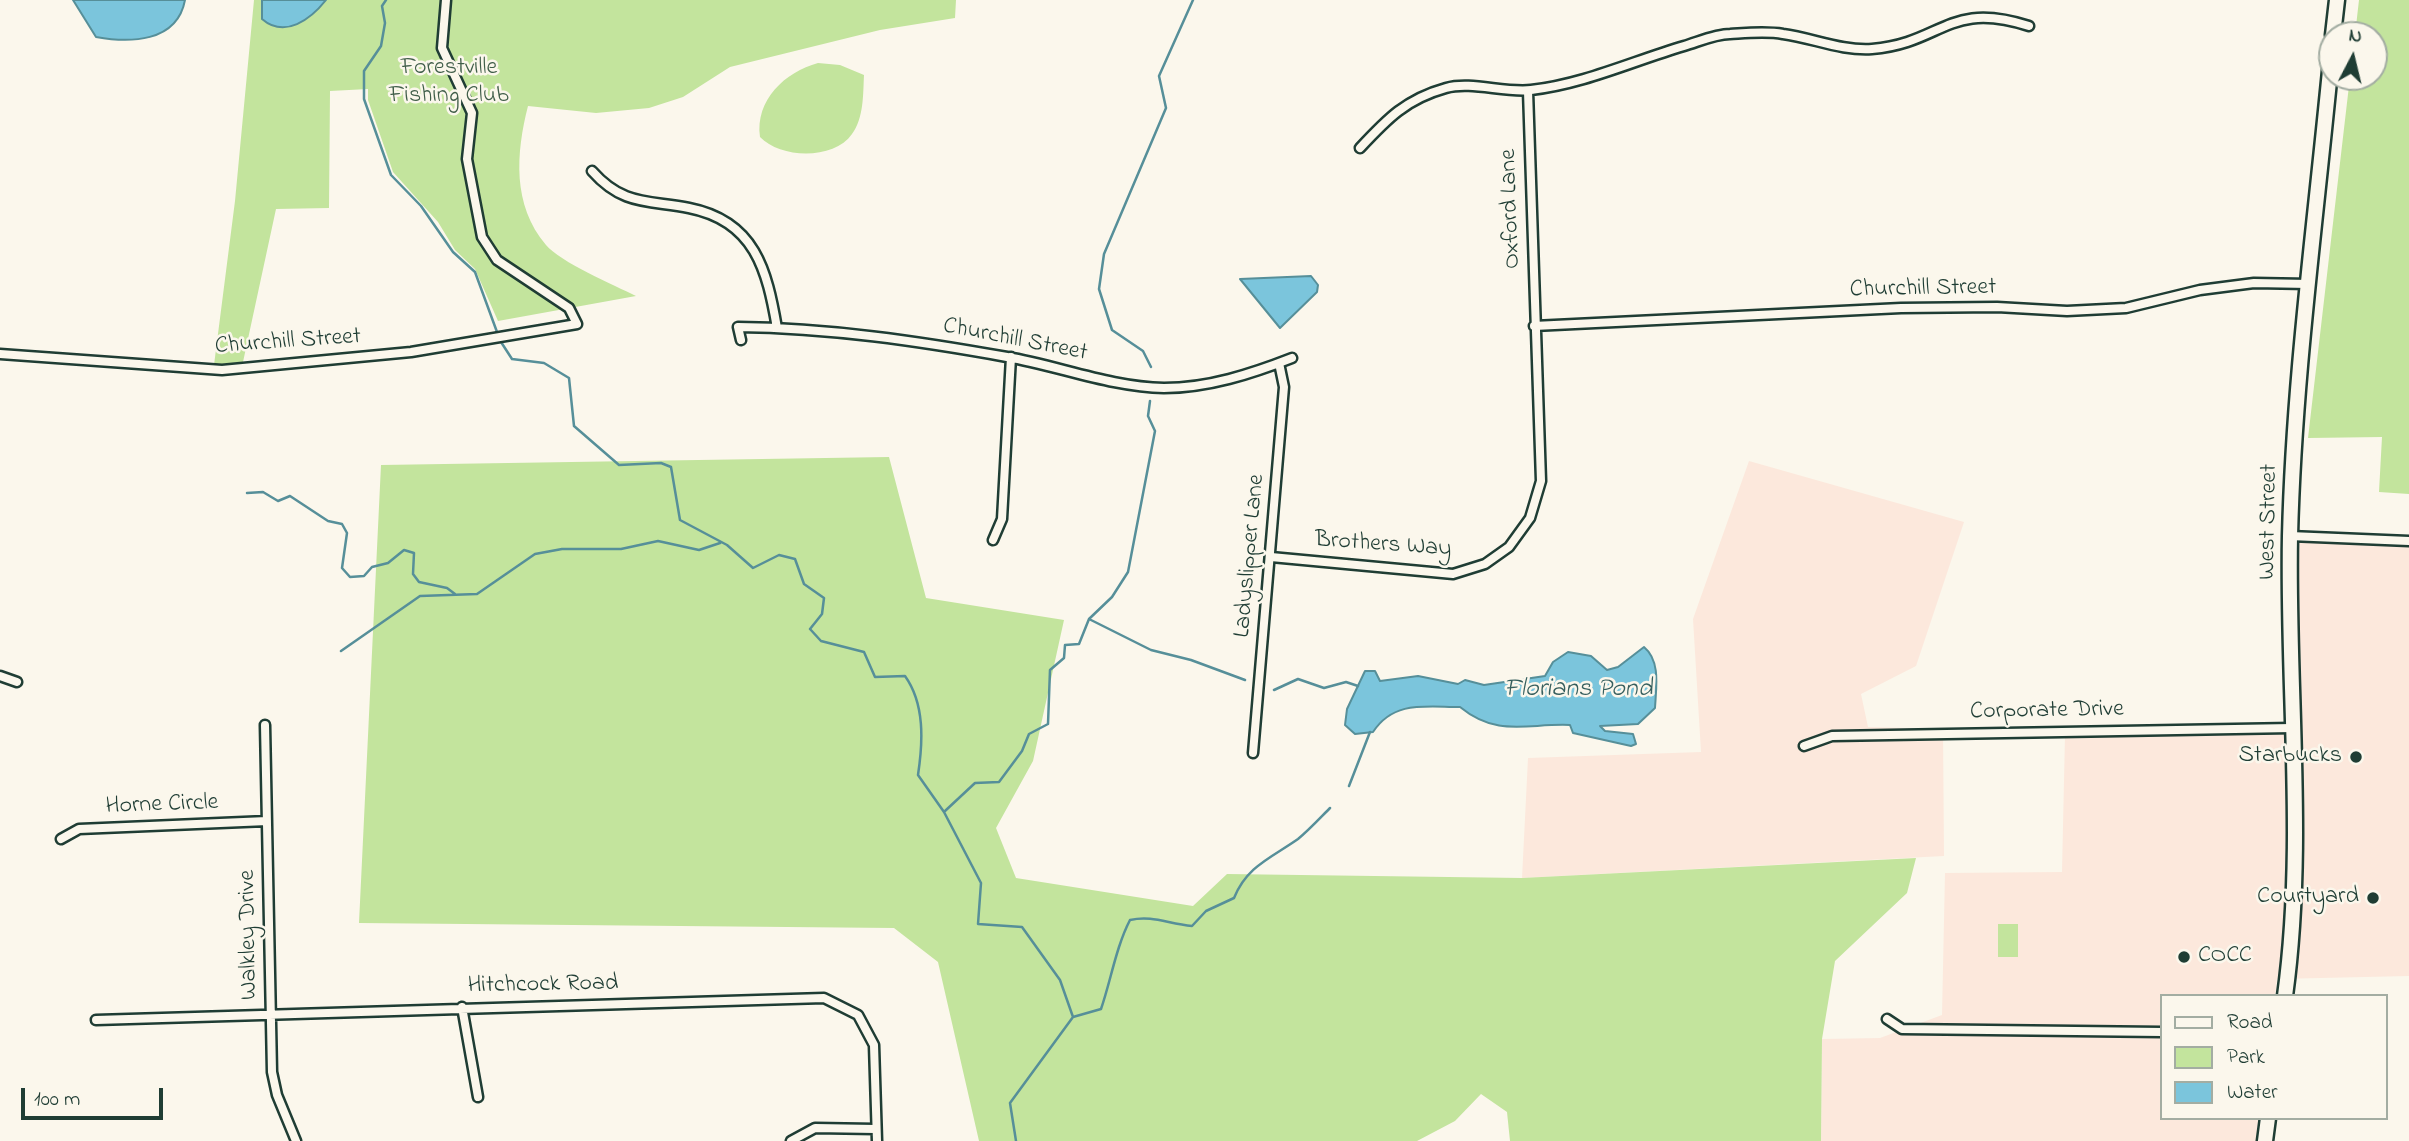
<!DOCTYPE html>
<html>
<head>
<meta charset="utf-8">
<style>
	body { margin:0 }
	#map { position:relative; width:2409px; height:1141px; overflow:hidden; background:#fbf7ec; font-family:"Indie Flower",sans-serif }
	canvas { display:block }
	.legend { position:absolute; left:2160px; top:994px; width:228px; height:126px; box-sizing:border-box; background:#fbf7ec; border:2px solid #a3ada2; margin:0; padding:9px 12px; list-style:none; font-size:21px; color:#1f3d34 }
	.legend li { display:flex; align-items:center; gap:14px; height:35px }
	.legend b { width:35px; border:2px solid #a3ada2 }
	.north { position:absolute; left:2318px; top:21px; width:70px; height:70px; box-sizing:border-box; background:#fbf7ec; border:2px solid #a3ada2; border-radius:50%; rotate:7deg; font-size:19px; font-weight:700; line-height:28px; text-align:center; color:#1f3d34 }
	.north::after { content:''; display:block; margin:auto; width:24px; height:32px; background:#1f3d34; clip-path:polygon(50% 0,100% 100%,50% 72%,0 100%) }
	.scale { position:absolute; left:21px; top:1088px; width:142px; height:32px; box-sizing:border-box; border:4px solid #1f3d34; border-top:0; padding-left:9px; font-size:21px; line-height:24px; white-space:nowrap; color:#1f3d34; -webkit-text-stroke:5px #fbf7ec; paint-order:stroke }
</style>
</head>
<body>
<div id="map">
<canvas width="2409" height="1141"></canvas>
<ul class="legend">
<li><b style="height:9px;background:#fbf7ec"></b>Road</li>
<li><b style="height:19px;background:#c3e49d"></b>Park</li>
<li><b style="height:19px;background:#7bc5dc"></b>Water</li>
</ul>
<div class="north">N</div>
<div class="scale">100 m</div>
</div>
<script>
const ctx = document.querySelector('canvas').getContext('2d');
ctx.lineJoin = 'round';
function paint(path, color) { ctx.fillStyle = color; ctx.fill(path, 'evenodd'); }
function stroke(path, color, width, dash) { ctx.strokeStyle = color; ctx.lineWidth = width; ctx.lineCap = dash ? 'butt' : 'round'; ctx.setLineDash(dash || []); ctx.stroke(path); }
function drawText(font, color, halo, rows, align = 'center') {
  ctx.font = font + ' "Indie Flower",sans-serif'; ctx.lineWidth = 5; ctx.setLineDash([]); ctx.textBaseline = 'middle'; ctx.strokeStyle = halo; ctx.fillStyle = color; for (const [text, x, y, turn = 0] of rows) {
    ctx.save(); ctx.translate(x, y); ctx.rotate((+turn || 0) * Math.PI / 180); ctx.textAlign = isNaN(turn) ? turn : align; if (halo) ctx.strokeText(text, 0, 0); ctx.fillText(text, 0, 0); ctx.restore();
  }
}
paint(new Path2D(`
	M1749 461 1964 522 1916 666 1861 694 1868 727 1943 729 1944 856 1522 878 1528 758 1701 752 1693 619Z
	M2296 540 2409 546V976L2277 979 2275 996H2162V1118H2259L2256 1141H1821L1822 1039 1880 1038 1942 1015 1945 873 2062 872 2065 735 2297 733Z`), '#fce8dc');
paint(new Path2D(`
	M254 0H956L955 18 880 30 730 67 683 97 649 108 596 113 528 106C516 153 512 205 546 245 560 262 614 285 636 296L498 321 475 269 455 250 438 222 393 172 368 100V89L330 91 329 208 276 209 243 362 214 365 235 201Z
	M2359 0H2409V494L2379 492 2382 437 2308 438 2350 77H2374V35H2355Z
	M818 63 840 65 864 75C863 94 864 118 852 134 834 160 781 159 760 137 755 100 785 72 818 63Z
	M889 457 926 598 1064 620 1033 761 996 828 1016 878 1193 906 1227 874 1522 878 1916 858 1907 893 1835 961 1822 1039 1821 1141H1510L1507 1112 1481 1094 1455 1121 1417 1141H979L938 962 894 928 359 923 381 465Z
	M1998 924H2018V957H1998Z`), '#c3e49d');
const water = new Path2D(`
	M73 0H185C177 43 129 43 96 37Z
	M262 0H326C311 19 285 39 262 19Z
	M1311 276 1318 285 1317 292 1280 328 1240 279Z
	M1644 647C1661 661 1656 688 1655 708L1638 724 1600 726 1605 731 1633 734 1636 744 1631 746 1573 733 1570 725C1528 723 1498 738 1460 707 1426 707 1394 700 1373 732L1355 734 1345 725 1347 709 1365 671H1375L1380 681 1418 676 1458 684 1465 680 1484 685 1545 676 1553 662 1568 652 1591 656 1607 670 1618 667Z`);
paint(water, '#7bc5dc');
stroke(water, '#568f99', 2);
stroke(new Path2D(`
	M386 0 382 6 385 23 381 46 364 71V99L391 175 421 206 453 252 475 272 497 332
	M501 342 512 359 544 363 569 378 574 426 619 465 661 463 671 467 680 520 727 545 753 568 779 555 795 559 804 584 824 598 822 614 810 629 821 641 864 652 875 677 905 676C925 704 923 742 918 775L944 812 981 883 978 924 1022 927 1060 980 1073 1017 1010 1103 1016 1141
	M1151 367 1143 351 1112 330 1099 289 1104 254 1166 108 1159 76 1193 0
	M247 493 263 492 278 501 290 496 328 521 342 524 347 533 342 568 350 577 364 576 372 567 388 563 404 550 414 553 413 574 419 582 447 588 455 594
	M1089 619 1151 650 1191 660 1245 680
	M341 651 420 596 477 594 535 554 562 549H621L658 541 699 550 720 543
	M1274 690 1298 679 1324 688 1346 682 1358 686
	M1349 786 1370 732
	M945 811 975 783 999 782 1022 751 1029 734 1048 724 1050 670 1064 658 1065 645 1079 644 1089 619 1112 597 1128 572 1155 431 1148 416 1150 401
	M1073 1017 1101 1009C1111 980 1116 947 1130 920 1153 915 1168 924 1192 926L1206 911 1234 898C1247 866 1271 858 1298 839 1309 830 1320 818 1330 808`), '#568f99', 2.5);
const street = new Path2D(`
	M1360 148C1387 119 1406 99 1446 88 1471 81 1504 93 1531 90 1584 84 1633 61 1684 46 1698 42 1715 34 1730 34 1747 33 1766 31 1783 34 1813 38 1841 51 1872 49 1943 43 1948 0 2029 26
	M592 171C623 206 648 200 689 208 755 221 767 270 777 328
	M1534 326 1901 308 1997 307 2067 311 2126 308 2200 290 2254 283 2309 284
	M741 340 738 327C829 328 918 341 1007 357 1059 366 1111 387 1164 388 1208 388 1251 374 1292 358
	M0 354 222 370 411 352 577 324 569 308 497 260 482 237 467 159 472 113 442 48 446 0
	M2290 536 2409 541
	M993 540 1002 519 1011 357
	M1271 557 1453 574 1485 564 1509 547 1530 518 1541 481 1528 91
	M0 676 17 682
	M265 725 272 1072 277 1095 296 1141
	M1804 746 1832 736 2292 728
	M1253 753 1284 387 1279 363
	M61 839 79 829 267 821
	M462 1007 478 1097
	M1887 1019 1902 1029 2162 1032
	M96 1020 824 998 858 1015 874 1045 877 1141
	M791 1141 815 1128 875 1129`);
const primary = new Path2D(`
	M2333 35 2337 0
	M2285 996C2306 843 2287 689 2290 536 2294 374 2317 211 2332 50
	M2265 1141 2268 1118`);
stroke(street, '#1f3d34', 13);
stroke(primary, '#1f3d34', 19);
stroke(street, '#fbf7ec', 8);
stroke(primary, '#fbf7ec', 14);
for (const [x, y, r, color] of [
	[2356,757,7,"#1f3d34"],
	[2373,898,7,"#1f3d34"],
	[2184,957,7,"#1f3d34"]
]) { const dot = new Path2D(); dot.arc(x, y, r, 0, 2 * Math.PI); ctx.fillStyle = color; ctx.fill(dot); stroke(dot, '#fbf7ec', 2.5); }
drawText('24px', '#405e49', '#fbf7ec', [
	["Forestville",449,69],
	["Fishing Club",449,97]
]);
drawText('24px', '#1f3d34', '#fbf7ec', [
	["Oxford Lane",1512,209,-92],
	["Churchill Street",1923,290,-1],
	["Churchill Street",1015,341,11],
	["Churchill Street",288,343,-4],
	["West Street",2270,522,-89],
	["Brothers Way",1383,546,4],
	["Ladyslipper Lane",1251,556,-85],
	["Corporate Drive",2047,712,-1],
	["Horne Circle",162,806,-2],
	["Walkley Drive",250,935,-91],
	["Hitchcock Road",543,986,-1]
]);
drawText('24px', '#1f3d34', '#fbf7ec', [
	["Starbucks",2342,757],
	["Courtyard",2359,898],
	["COCC",2198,957,"left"]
], 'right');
drawText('italic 26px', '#365f5e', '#fbf7ec', [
	["Florians Pond",1578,691]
]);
</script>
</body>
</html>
